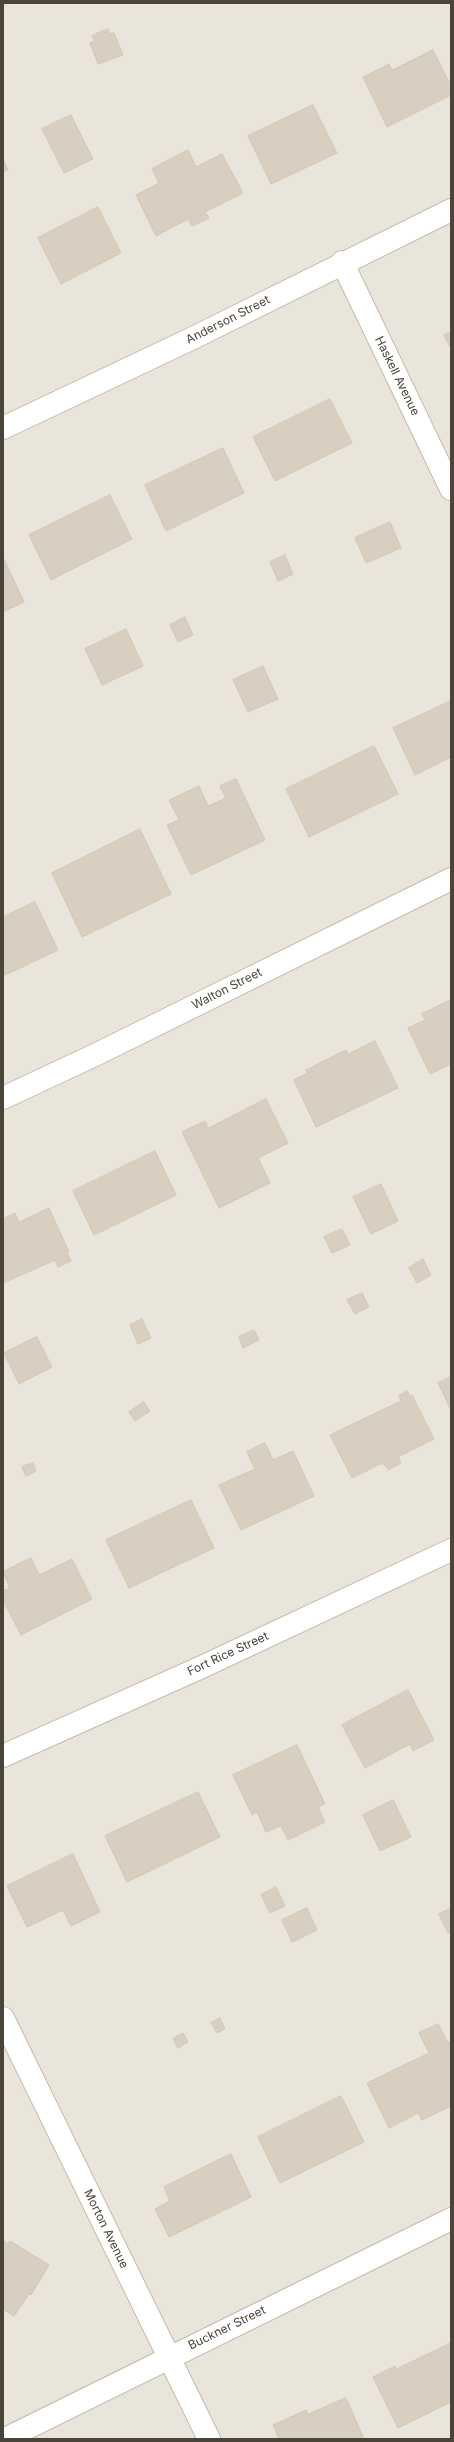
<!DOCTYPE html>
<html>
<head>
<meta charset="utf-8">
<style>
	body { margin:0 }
	#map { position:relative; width:454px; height:2442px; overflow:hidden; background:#f6f3ec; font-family:Inter,sans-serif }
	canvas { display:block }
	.frame { position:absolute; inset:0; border:4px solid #4b4439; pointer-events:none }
</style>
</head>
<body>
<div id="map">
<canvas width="454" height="2442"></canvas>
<div class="frame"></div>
</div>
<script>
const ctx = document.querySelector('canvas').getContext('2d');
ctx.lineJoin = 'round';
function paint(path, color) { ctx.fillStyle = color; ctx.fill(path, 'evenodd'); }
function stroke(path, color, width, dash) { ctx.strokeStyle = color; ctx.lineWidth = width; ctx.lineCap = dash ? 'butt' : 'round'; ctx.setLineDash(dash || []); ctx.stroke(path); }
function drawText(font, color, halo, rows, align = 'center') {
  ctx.font = font + ' Inter,sans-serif'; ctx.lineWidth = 3; ctx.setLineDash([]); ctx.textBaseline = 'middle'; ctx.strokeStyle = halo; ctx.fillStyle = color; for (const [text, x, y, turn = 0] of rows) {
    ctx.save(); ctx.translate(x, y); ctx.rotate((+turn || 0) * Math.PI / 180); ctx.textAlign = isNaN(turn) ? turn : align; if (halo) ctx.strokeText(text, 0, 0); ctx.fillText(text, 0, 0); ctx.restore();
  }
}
paint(new Path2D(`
	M3 3H451V2439H3Z`), '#eae5da');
const building = new Path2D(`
	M108 29 110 34 114 33 123 55 98 64 90 43 95 41 92 36Z
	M433 50 451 86V95L387 127 363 77 389 64 392 70Z
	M313 105 337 153 271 184 248 136Z
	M71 115 93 159 64 173 42 129Z
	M188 150 196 167 222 154 243 193 205 212 209 218 192 226 188 219 156 236 136 195 159 183 152 169Z
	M3 159 8 170 3 172Z
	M98 207 121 253 61 284 38 238Z
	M451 332V349L444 335Z
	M330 399 352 443 275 481 253 437Z
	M223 448 244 493 166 531 145 485Z
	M110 495 132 539 51 580 29 535Z
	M390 522 401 548 366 563 355 538Z
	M285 555 293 574 278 581 270 562Z
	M3 557 24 602 3 612Z
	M185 617 193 635 178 642 170 625Z
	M126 629 143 666 102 685 85 649Z
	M263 666 278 699 248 712 233 680Z
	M451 701V757L415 775 393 728Z
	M374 746 398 794 309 837 286 789Z
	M236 779 265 840 191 875 167 825 179 820 169 800 199 786 208 806 226 798 220 786Z
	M140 829 171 894 82 937 52 873Z
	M35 902 58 950 3 976V917Z
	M451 1000V1064L430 1074 408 1028 425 1020 422 1014Z
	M375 1041 398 1088 316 1127 294 1080 307 1073 306 1070 346 1050 348 1054Z
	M266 1099 288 1143 258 1158 270 1183 219 1208 182 1132 205 1121 208 1128Z
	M155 1151 176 1195 94 1235 73 1191Z
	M381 1184 398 1221 371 1234 353 1197Z
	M49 1208 69 1252 67 1253 71 1261 58 1267 55 1260 3 1283V1219L15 1213 19 1222Z
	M342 1229 350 1245 332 1253 324 1237Z
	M423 1259 431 1275 417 1283 409 1268Z
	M362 1293 369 1307 355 1314 347 1300Z
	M142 1319 151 1338 138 1344 130 1325Z
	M254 1330 259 1340 243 1348 239 1337Z
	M37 1337 52 1367 19 1384 4 1353Z
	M451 1377V1410L438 1383Z
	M407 1391 410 1396 412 1395 434 1439 398 1457 401 1463 388 1470 384 1464H380L352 1478 330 1435 401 1401 399 1396Z
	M144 1402 150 1411 135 1421 129 1412Z
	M265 1443 273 1460 293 1451 314 1496 241 1530 219 1485 255 1469 247 1452Z
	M33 1463 36 1471 26 1476 22 1467Z
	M191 1500 214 1548 129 1588 106 1540Z
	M31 1558 39 1575 72 1559 92 1599 21 1635 3 1600V1591L10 1588 3 1572Z
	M408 1690 434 1740 413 1751 410 1744 365 1768 342 1725Z
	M297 1745 325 1804 318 1807 325 1822 288 1840 281 1826 266 1832 257 1812 252 1815 233 1775Z
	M198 1792 220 1837 127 1882 105 1836Z
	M393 1800 411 1837 380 1851 363 1815Z
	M73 1854 100 1912 71 1926 63 1910 27 1927 7 1886Z
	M276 1887 285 1906 270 1913 261 1895Z
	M307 1908 317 1930 292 1942 282 1920Z
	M451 1908V1931L448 1933 439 1914Z
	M220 2018 225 2029 217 2033 211 2023Z
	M438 2024 448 2043 450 2042 451 2045V2106L422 2120 418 2113 389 2128 367 2083 429 2053 419 2033Z
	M183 2033 188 2042 178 2048 173 2039Z
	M341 2096 364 2142 280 2183 258 2137Z
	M231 2154 251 2197 169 2237 155 2209 170 2201 164 2187Z
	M3 2241 8 2244 10 2241 49 2265 31 2295 29 2294 14 2316 3 2309Z
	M451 2343V2402L398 2428 373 2377 395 2366 396 2369Z
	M346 2398 364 2439H279L273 2425 306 2410 308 2414Z`);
paint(building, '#d8cfc1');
stroke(building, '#d3c7b4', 1);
const minor = new Path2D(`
	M342 262 451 489
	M3 428 193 338 451 210
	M3 1098 97 1054 451 879
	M3 1756 204 1666 451 1550
	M3 2018 209 2439
	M5 2439 451 2219`);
stroke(minor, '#c2bbae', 24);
stroke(minor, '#fff', 22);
drawText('12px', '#4b4439', '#fff', [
	["Anderson Street",228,320,-27],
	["Haskell Avenue",397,376,64],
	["Walton Street",227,989,-27],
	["Fort Rice Street",228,1654,-25],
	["Morton Avenue",106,2229,64],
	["Buckner Street",227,2328,-26]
]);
</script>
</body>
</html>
